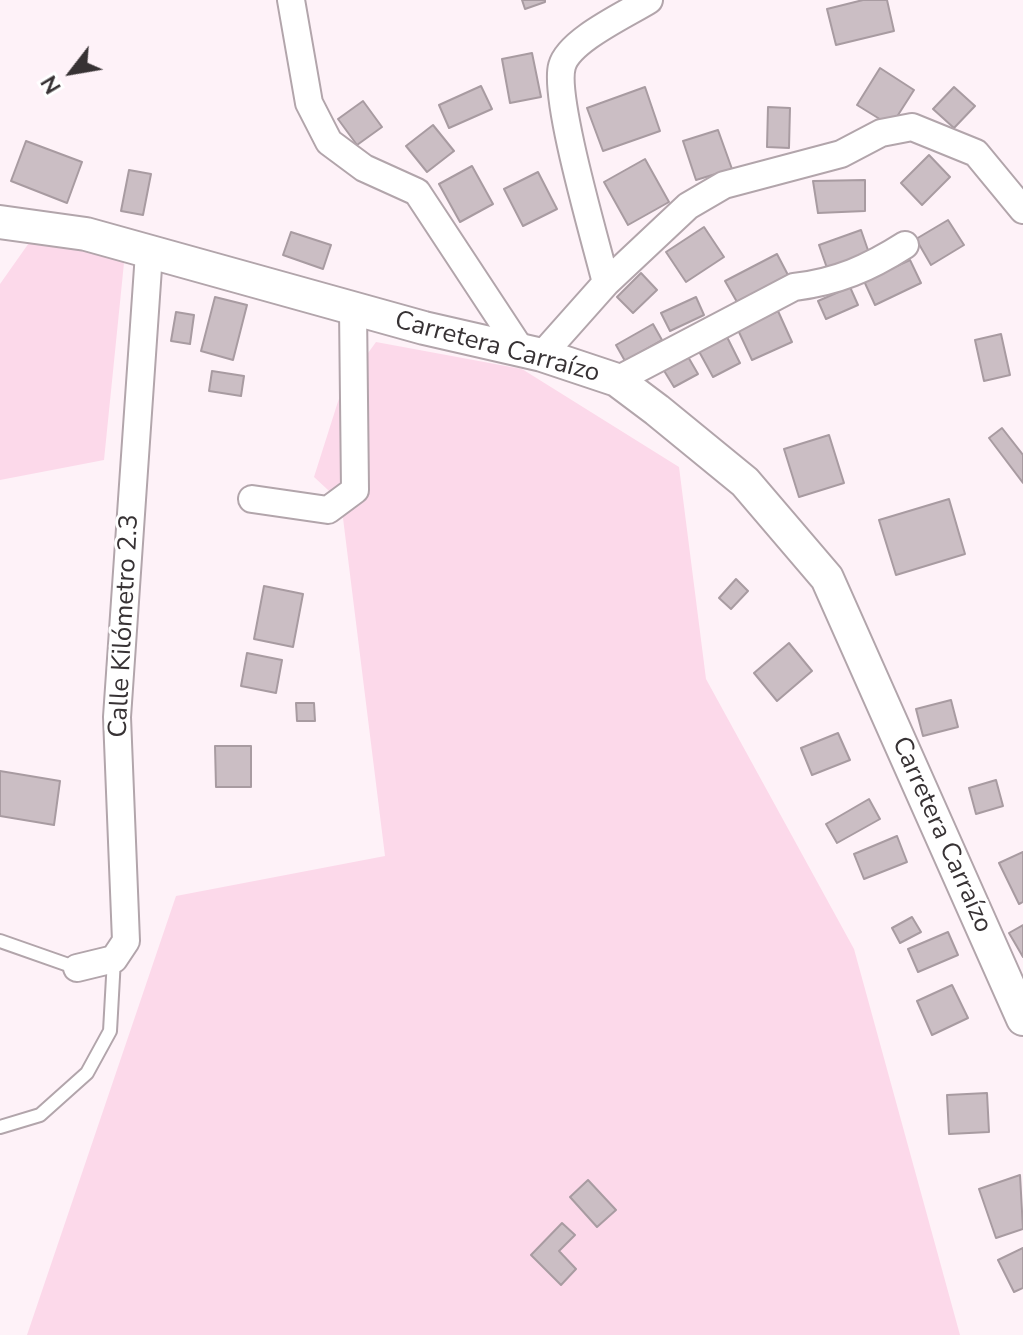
<!DOCTYPE html>
<html>
<head>
<meta charset="utf-8">
<style>
	body { margin:0 }
	#map { position:relative; width:1023px; height:1335px; overflow:hidden; background:#fef2f8; font-family:"Nunito Sans",sans-serif }
	canvas { display:block }
	.north { position:absolute; left:32px; top:32px; width:80px; height:80px; -webkit-text-stroke:6px #fff; paint-order:stroke; rotate:239deg; font-size:22px; font-weight:700; line-height:32px; text-align:center; color:#373234 }
	.north::after { content:''; display:block; margin:auto; width:28px; height:36px; background:#373234; clip-path:polygon(50% 0,100% 100%,50% 72%,0 100%) }
</style>
</head>
<body>
<div id="map">
<canvas width="1023" height="1335"></canvas>
<div class="north">N</div>
</div>
<script>
const ctx = document.querySelector('canvas').getContext('2d');
ctx.lineJoin = 'round';
function paint(path, color) { ctx.fillStyle = color; ctx.fill(path, 'evenodd'); }
function stroke(path, color, width, dash) { ctx.strokeStyle = color; ctx.lineWidth = width; ctx.lineCap = dash ? 'butt' : 'round'; ctx.setLineDash(dash || []); ctx.stroke(path); }
function drawText(font, color, halo, rows, align = 'center') {
  ctx.font = font + ' "Nunito Sans",sans-serif'; ctx.lineWidth = 6; ctx.setLineDash([]); ctx.textBaseline = 'middle'; ctx.strokeStyle = halo; ctx.fillStyle = color; for (const [text, x, y, turn = 0] of rows) {
    ctx.save(); ctx.translate(x, y); ctx.rotate((+turn || 0) * Math.PI / 180); ctx.textAlign = isNaN(turn) ? turn : align; if (halo) ctx.strokeText(text, 0, 0); ctx.fillText(text, 0, 0); ctx.restore();
  }
}
paint(new Path2D(`
	M31 240 125 253 104 460 0 480V284Z
	M376 342 522 369 679 467 706 679 854 949 960 1335H27L176 896 385 856 341 502 314 477 342 389Z`), '#fcd9ea');
const building = new Path2D(`
	M522 0H545V2L525 9Z
	M863 0H887L894 31 836 45 827 9Z
	M532 53 541 97 510 103 502 59Z
	M880 68 914 90 891 126 857 105Z
	M481 86 492 109 449 128 439 105Z
	M645 87 660 131 603 151 587 108Z
	M954 87 975 106 954 128 933 109Z
	M363 101 382 127 357 145 338 119Z
	M768 107 790 108 789 148 767 147Z
	M433 125 454 151 427 172 406 146Z
	M718 130 732 169 696 180 683 141Z
	M26 141 82 162 67 203 11 181Z
	M929 155 950 177 922 205 901 183Z
	M645 159 669 202 628 225 604 182Z
	M472 166 493 204 460 222 439 184Z
	M129 170 151 174 143 215 121 211Z
	M538 172 557 209 523 226 504 189Z
	M865 180V211L818 213 813 181Z
	M948 220 964 245 931 265 916 239Z
	M704 227 724 257 686 282 666 252Z
	M861 230 870 256 828 271 819 245Z
	M291 232 331 245 323 269 283 255Z
	M777 254 788 275 737 302 725 281Z
	M910 260 921 283 875 305 864 281Z
	M641 273 657 290 633 313 617 297Z
	M850 287 858 305 826 319 818 301Z
	M215 297 247 305 233 360 201 351Z
	M696 297 704 315 670 331 661 313Z
	M778 311 792 342 752 360 738 330Z
	M176 312 194 315 190 344 171 341Z
	M653 324 662 340 625 361 616 345Z
	M724 331 740 363 713 377 696 346Z
	M1001 334 1010 375 984 381 975 340Z
	M687 355 698 374 674 387 663 369Z
	M212 371 244 376 241 396 209 391Z
	M1002 428 1023 455V483L989 438Z
	M829 435 844 483 799 497 784 449Z
	M949 499 965 554 896 575 879 520Z
	M736 579 748 591 731 609 719 598Z
	M264 586 303 594 293 647 254 639Z
	M789 643 812 671 777 701 754 673Z
	M247 653 282 660 276 693 241 686Z
	M951 700 958 727 923 736 916 709Z
	M296 703H314L315 721H297Z
	M838 733 850 760 812 775 801 748Z
	M215 746H251V787H216Z
	M0 771 60 781 54 825 0 816Z
	M996 780 1003 806 976 814 969 788Z
	M869 799 880 819 837 843 826 824Z
	M897 836 907 862 864 879 854 854Z
	M1023 852V902L1019 904 999 863Z
	M912 917 921 932 900 943 892 928Z
	M1023 925V957L1009 933Z
	M948 932 958 955 918 972 908 949Z
	M952 985 968 1018 932 1035 917 1001Z
	M987 1093 989 1132 949 1134 947 1095Z
	M1020 1175 1023 1229 996 1238 979 1189Z
	M588 1180 616 1210 597 1227 570 1197Z
	M562 1223 575 1235 559 1251 576 1269 561 1285 531 1255Z
	M1023 1248V1288L1014 1292 998 1260Z`);
paint(building, '#cbbec4');
stroke(building, '#a89ba1', 2);
const service = new Path2D(`
	M0 941 77 968
	M0 1127 40 1115 87 1073 110 1031 114 959`);
const minor = new Path2D(`
	M291 0 309 103 329 142 364 168 417 192 521 350
	M606 283C596 242 553 98 562 66 569 40 627 14 649 0
	M542 355 606 283 688 206 724 185 841 154 881 133 912 127 976 153 1023 210
	M617 380 794 287C837 282 869 268 905 245
	M252 499 328 510 355 490 353 309
	M77 968 114 959 126 941 117 717 149 253`);
const tertiary = new Path2D(`
	M0 222 86 234 424 328 542 355 617 380 657 410 745 482 827 578 1023 1019`);
stroke(service, '#b2a5ab', 16);
stroke(minor, '#b2a5ab', 30);
stroke(tertiary, '#b2a5ab', 36);
stroke(service, '#fff', 12);
stroke(minor, '#fff', 26);
stroke(tertiary, '#fff', 32);
drawText('26px', '#373234', '#fff', [
	["Carretera Carraízo",497,348,15],
	["Calle Kilómetro 2.3",125,626,-87],
	["Carretera Carraízo",941,835,66]
]);
</script>
</body>
</html>
